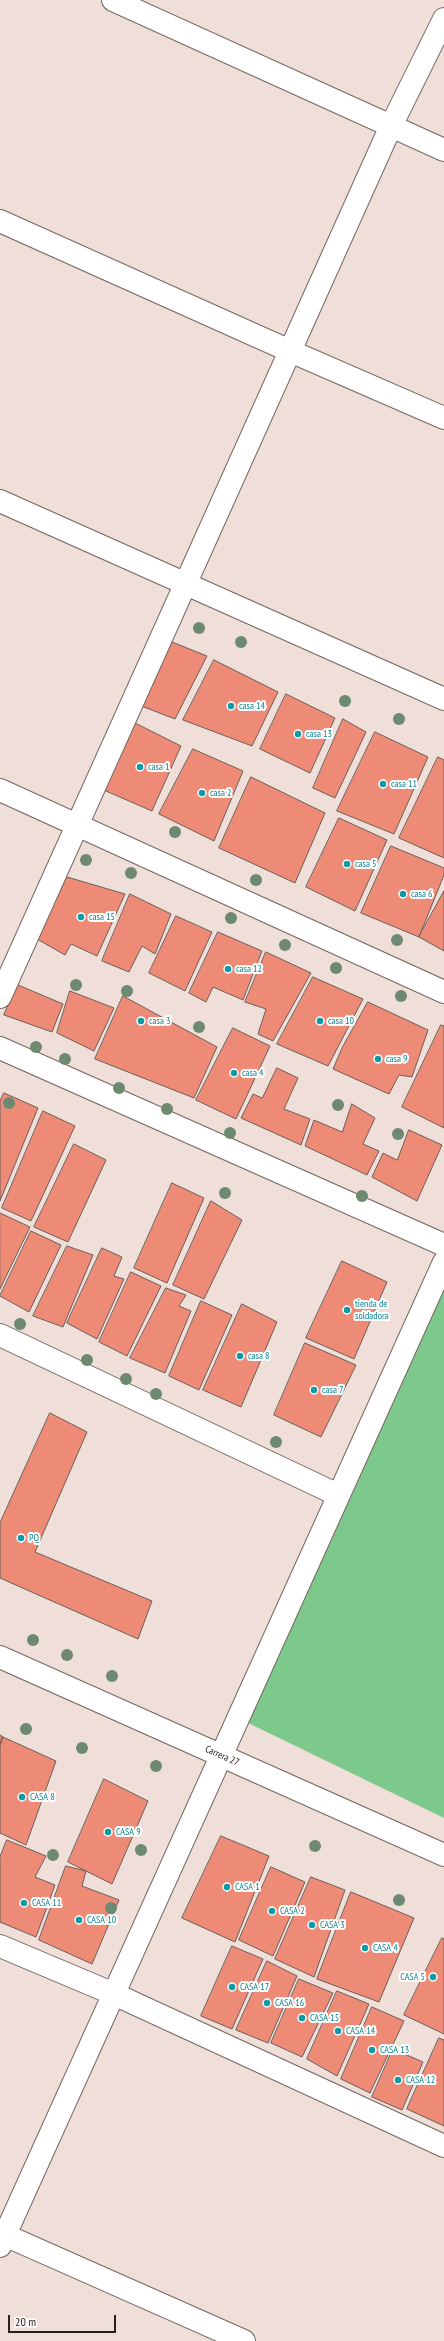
<!DOCTYPE html>
<html>
<head>
<meta charset="utf-8">
<style>
	body { margin:0 }
	#map { position:relative; width:444px; height:2341px; overflow:hidden; background:#efdfd8; font-family:"PT Sans Narrow",sans-serif }
	canvas { display:block }
	.scale { position:absolute; left:8px; top:2315px; width:108px; height:18px; box-sizing:border-box; border:2px solid #26201d; border-top:0; padding-left:5px; font-size:12px; line-height:14px; white-space:nowrap; color:#26201d; -webkit-text-stroke:3px #fff; paint-order:stroke }
</style>
</head>
<body>
<div id="map">
<canvas width="444" height="2341"></canvas>
<div class="scale">20 m</div>
</div>
<script>
const ctx = document.querySelector('canvas').getContext('2d');
ctx.lineJoin = 'round';
function paint(path, color) { ctx.fillStyle = color; ctx.fill(path, 'evenodd'); }
function stroke(path, color, width, dash) { ctx.strokeStyle = color; ctx.lineWidth = width; ctx.lineCap = dash ? 'butt' : 'round'; ctx.setLineDash(dash || []); ctx.stroke(path); }
function drawText(font, color, halo, rows, align = 'center') {
  ctx.font = font + ' "PT Sans Narrow",sans-serif'; ctx.lineWidth = 4; ctx.setLineDash([]); ctx.textBaseline = 'middle'; ctx.strokeStyle = halo; ctx.fillStyle = color; for (const [text, x, y, turn = 0] of rows) {
    ctx.save(); ctx.translate(x, y); ctx.rotate((+turn || 0) * Math.PI / 180); ctx.textAlign = isNaN(turn) ? turn : align; if (halo) ctx.strokeText(text, 0, 0); ctx.fillText(text, 0, 0); ctx.restore();
  }
}
paint(new Path2D(`
	M444 1284V1818L242 1720Z`), '#7dc88b');
const building = new Path2D(`
	M167 640 207 656 175 719 136 704Z
	M214 660 278 692 252 746 183 720Z
	M286 694 335 718 310 773 260 749Z
	M343 719 366 732 335 798 313 788Z
	M129 720 181 746 152 811 99 788Z
	M375 732 428 757 394 834 337 811Z
	M193 749 243 771 214 841 159 814Z
	M438 757 444 760V858L399 838Z
	M251 777 325 813 295 883 219 848Z
	M339 818 387 840 355 911 306 887Z
	M391 846 444 868V875L419 937 361 913Z
	M67 877 125 894 97 956 71 944 65 955 37 939Z
	M444 891V951L419 937Z
	M130 894 171 914 155 954 142 946 129 972 102 961Z
	M176 916 212 932 185 991 149 973Z
	M218 932 262 951 243 1000 213 987 206 1002 189 993Z
	M266 952 311 973 273 1041 258 1034 266 1009 245 1002Z
	M313 977 363 999 328 1066 277 1044Z
	M18 985 63 1004 52 1032 4 1015Z
	M70 991 114 1008 94 1051 57 1033Z
	M123 996 217 1047 194 1098 95 1059Z
	M368 1002 428 1030 412 1077 399 1075 389 1094 333 1069 342 1048Z
	M441 1025 444 1026V1128L402 1107Z
	M233 1028 270 1046 236 1119 196 1100Z
	M277 1068 298 1078 284 1109 310 1119 301 1145 241 1118 253 1094 262 1098Z
	M4 1093 38 1108 0 1201V1101Z
	M352 1104 375 1118 363 1144 379 1151 367 1175 305 1146 314 1120 342 1132Z
	M43 1111 75 1126 31 1221 2 1208Z
	M409 1130 442 1145 417 1201 372 1177 383 1153 397 1160Z
	M74 1144 106 1160 68 1242 34 1227Z
	M172 1183 204 1198 167 1283 134 1268Z
	M211 1201 242 1220 204 1299 173 1285Z
	M0 1213 30 1227 0 1289Z
	M31 1231 61 1245 29 1312 0 1296Z
	M67 1246 93 1255 63 1327 33 1316Z
	M102 1248 122 1257 114 1276 124 1279 97 1339 67 1323Z
	M342 1261 387 1282 354 1359 306 1338Z
	M131 1272 161 1286 127 1356 99 1342Z
	M166 1288 186 1295 179 1306 191 1311 165 1373 130 1358Z
	M201 1301 232 1315 199 1390 169 1376Z
	M242 1304 277 1322 241 1407 203 1390Z
	M305 1343 356 1365 321 1437 274 1415Z
	M50 1413 87 1432 35 1552 152 1601 138 1639 0 1578V1523Z
	M0 1735 3 1737 0 1745Z
	M3 1737 56 1761 26 1845 0 1833V1746Z
	M104 1779 148 1801 112 1884 68 1862Z
	M221 1836 269 1856 235 1942 182 1918Z
	M7 1840 46 1856 35 1877 55 1885 36 1937 0 1922V1857Z
	M66 1866 86 1871 82 1886 119 1900 92 1964 39 1940Z
	M271 1867 305 1882 273 1956 239 1940Z
	M311 1877 345 1890 314 1977 275 1959Z
	M351 1892 414 1918 379 2002 317 1979Z
	M442 1938 444 1939V2034L404 2015Z
	M232 1946 263 1959 232 2029 201 2016Z
	M267 1961 297 1976 268 2043 236 2030Z
	M299 1979 333 1993 302 2057 271 2043Z
	M337 1991 369 2004 337 2076 307 2059Z
	M372 2007 404 2021 370 2093 341 2079Z
	M439 2038 444 2040V2126L407 2109Z
	M393 2049 423 2062 402 2110 372 2097Z`);
paint(building, '#ed8b76');
stroke(building, '#6c5d5a', 1);
const minor = new Path2D(`
	M113 0 444 150
	M0 221 290 351 444 418
	M0 501 444 699
	M0 790 444 992
	M0 997 391 126 444 19
	M0 1048 444 1245
	M0 1335 338 1495
	M0 1657 444 1855
	M0 1946 114 1994 444 2146
	M0 2233 244 2341
	M0 2246 444 1262`);
stroke(minor, '#766762', 24);
stroke(minor, '#fff', 22);
ctx.fillStyle = '#6d8a70';
for (const [x, y] of [
	[199,628],
	[241,642],
	[345,701],
	[399,719],
	[175,832],
	[86,860],
	[131,873],
	[256,880],
	[231,918],
	[397,940],
	[285,945],
	[336,968],
	[76,985],
	[127,991],
	[401,996],
	[199,1027],
	[36,1047],
	[65,1059],
	[119,1088],
	[9,1103],
	[338,1105],
	[167,1109],
	[230,1133],
	[398,1134],
	[225,1193],
	[362,1196],
	[20,1324],
	[87,1360],
	[126,1379],
	[156,1394],
	[276,1442],
	[33,1640],
	[67,1655],
	[112,1676],
	[26,1729],
	[82,1748],
	[156,1766],
	[315,1846],
	[141,1850],
	[53,1855],
	[399,1900],
	[111,1908]
]) { ctx.beginPath(); ctx.arc(x, y, 6, 0, 2 * Math.PI); ctx.fill(); }
for (const [x, y, r, color] of [
	[231,706,4,"#0f9aa8"],
	[298,734,4,"#0f9aa8"],
	[140,767,4,"#0f9aa8"],
	[383,784,4,"#0f9aa8"],
	[202,793,4,"#0f9aa8"],
	[347,864,4,"#0f9aa8"],
	[403,894,4,"#0f9aa8"],
	[81,917,4,"#0f9aa8"],
	[228,969,4,"#0f9aa8"],
	[141,1021,4,"#0f9aa8"],
	[320,1021,4,"#0f9aa8"],
	[378,1059,4,"#0f9aa8"],
	[234,1073,4,"#0f9aa8"],
	[347,1310,4,"#0f9aa8"],
	[240,1356,4,"#0f9aa8"],
	[314,1390,4,"#0f9aa8"],
	[21,1538,4,"#0f9aa8"],
	[22,1797,4,"#0f9aa8"],
	[108,1832,4,"#0f9aa8"],
	[227,1887,4,"#0f9aa8"],
	[24,1903,4,"#0f9aa8"],
	[272,1911,4,"#0f9aa8"],
	[79,1920,4,"#0f9aa8"],
	[312,1925,4,"#0f9aa8"],
	[365,1948,4,"#0f9aa8"],
	[433,1977,4,"#0f9aa8"],
	[232,1987,4,"#0f9aa8"],
	[267,2003,4,"#0f9aa8"],
	[302,2018,4,"#0f9aa8"],
	[338,2031,4,"#0f9aa8"],
	[372,2050,4,"#0f9aa8"],
	[398,2080,4,"#0f9aa8"]
]) { const dot = new Path2D(); dot.arc(x, y, r, 0, 2 * Math.PI); ctx.fillStyle = color; ctx.fill(dot); stroke(dot, '#fff', 1.5); }
drawText('10px', '#0d838f', '#fff', [
	["casa 14",239,706],
	["casa 13",306,734],
	["casa 1",148,767],
	["casa 11",391,784],
	["casa 2",210,793],
	["casa 5",355,864],
	["casa 6",411,894],
	["casa 15",89,917],
	["casa 12",236,969],
	["casa 3",149,1021],
	["casa 10",328,1021],
	["casa 9",386,1059],
	["casa 4",242,1073],
	["tienda de",355,1304],
	["soldadora",355,1316],
	["casa 8",248,1356],
	["casa 7",322,1390],
	["PQ",29,1538],
	["CASA 8",30,1797],
	["CASA 9",116,1832],
	["CASA 1",235,1887],
	["CASA 11",32,1903],
	["CASA 2",280,1911],
	["CASA 10",87,1920],
	["CASA 3",320,1925],
	["CASA 4",373,1948],
	["CASA 5",425,1977,"right"],
	["CASA 17",240,1987],
	["CASA 16",275,2003],
	["CASA 15",310,2018],
	["CASA 14",346,2031],
	["CASA 13",380,2050],
	["CASA 12",406,2080]
], 'left');
drawText('10px', '#26201d', '#fff', [
	["Carrera 27",222,1756,24]
]);
</script>
</body>
</html>
